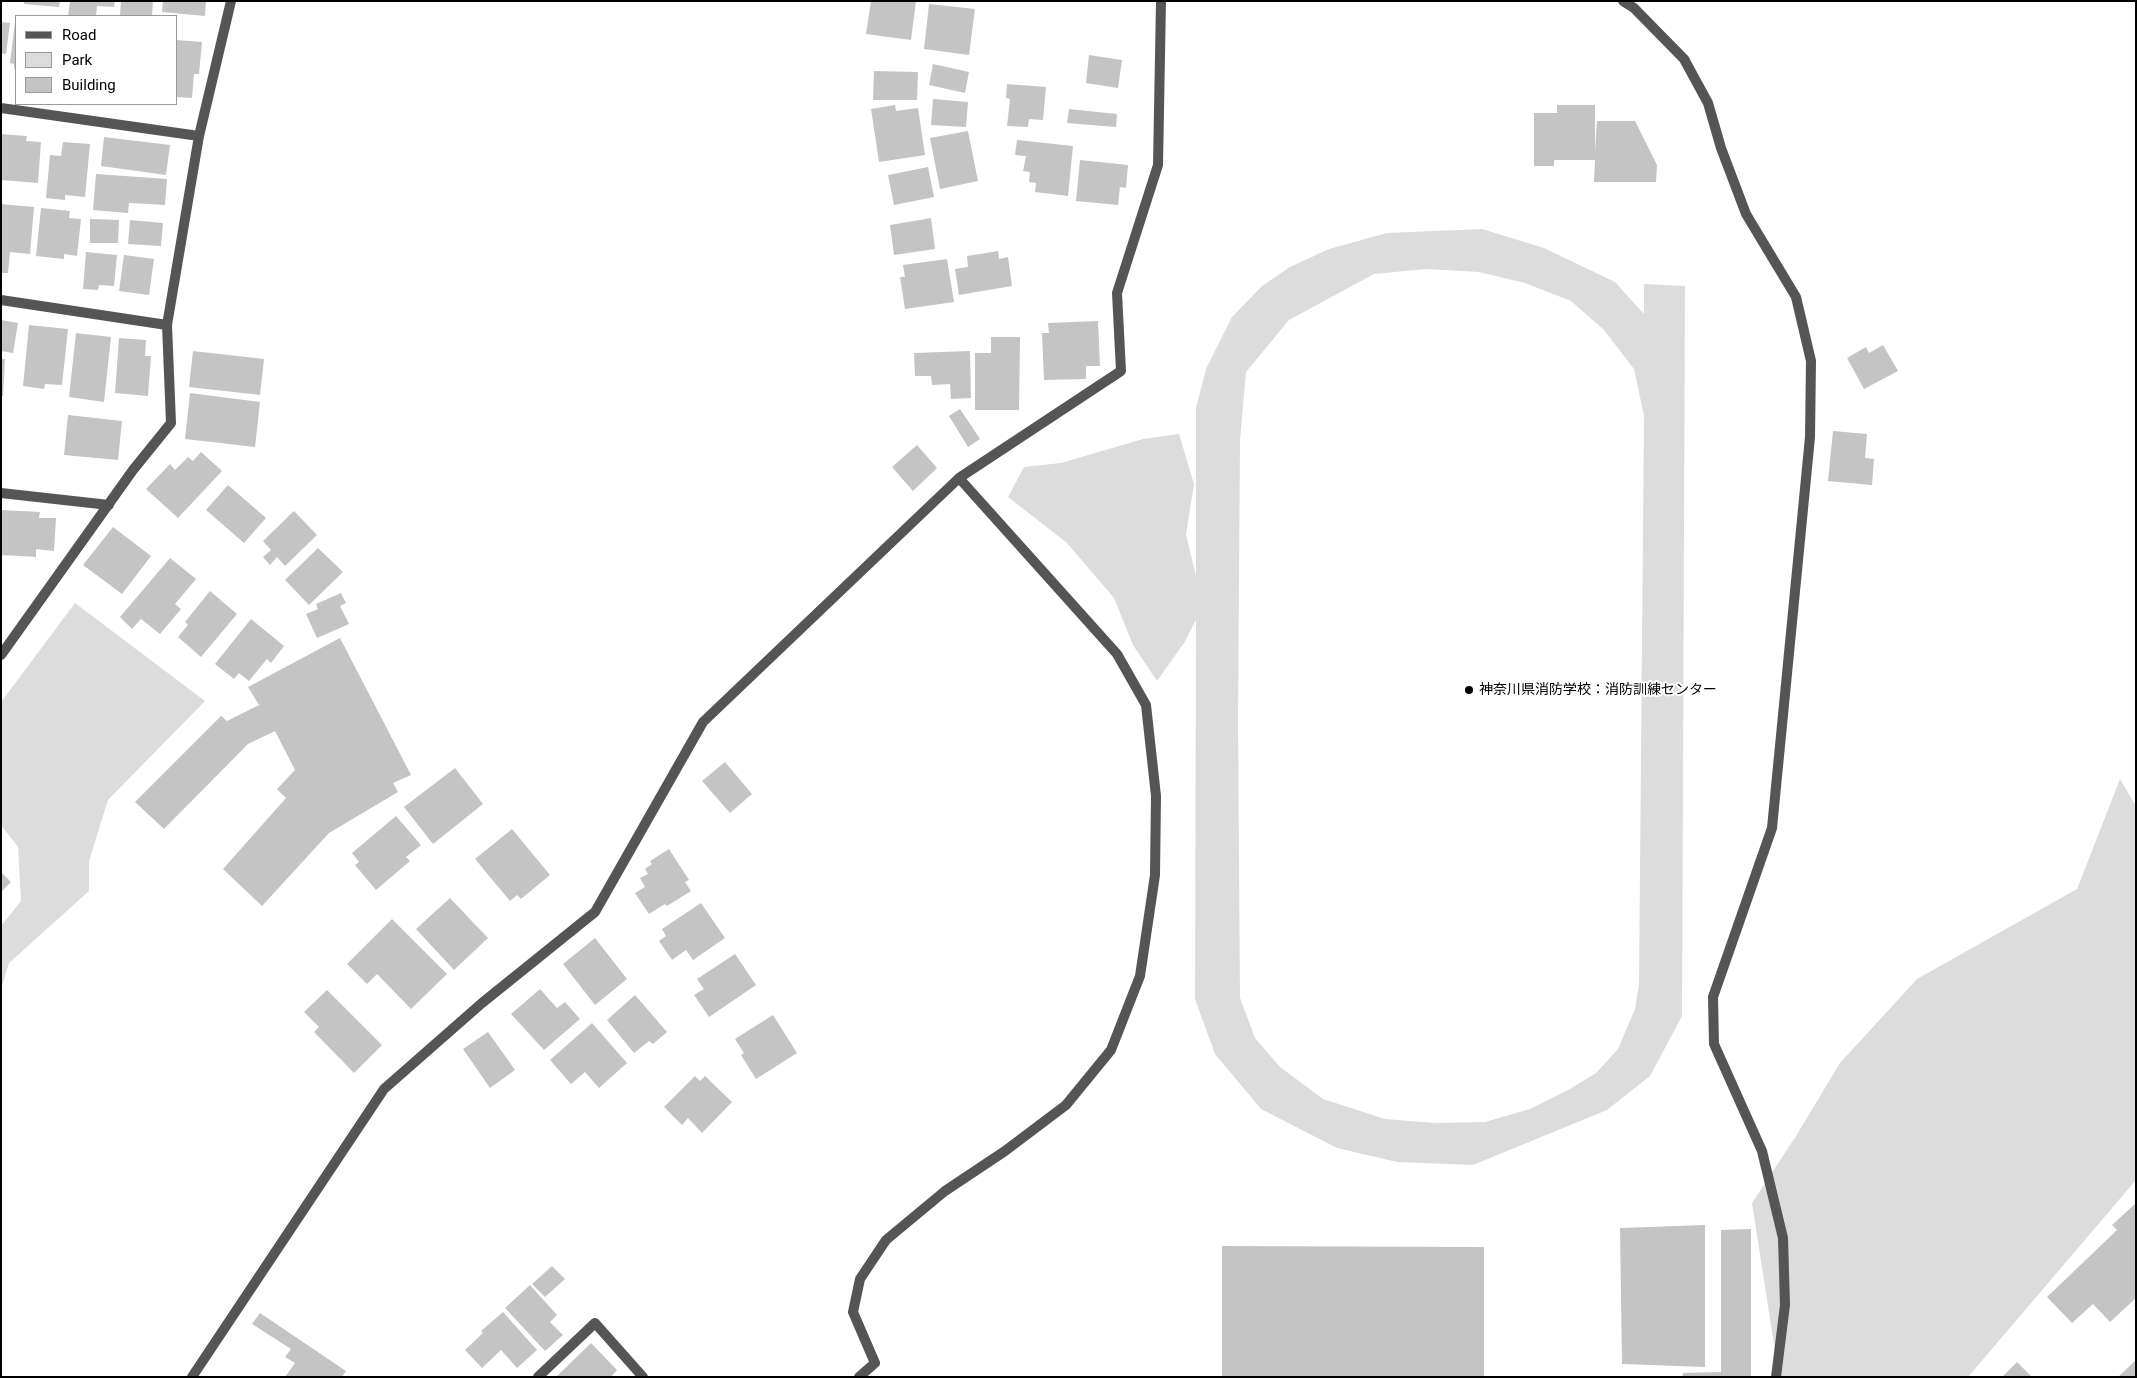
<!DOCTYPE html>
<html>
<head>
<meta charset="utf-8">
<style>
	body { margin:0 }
	#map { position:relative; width:2137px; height:1378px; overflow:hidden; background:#fff; font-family:Roboto,sans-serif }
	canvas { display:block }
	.frame { position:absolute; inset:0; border:2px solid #000; pointer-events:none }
	.legend { position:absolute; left:15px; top:15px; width:162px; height:90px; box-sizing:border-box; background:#fff; border:1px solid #999; margin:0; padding:6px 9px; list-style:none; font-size:15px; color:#000 }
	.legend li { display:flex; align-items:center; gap:10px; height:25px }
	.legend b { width:25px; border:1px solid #999 }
</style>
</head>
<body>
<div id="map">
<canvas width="2137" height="1378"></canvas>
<div class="frame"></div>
<ul class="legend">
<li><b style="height:6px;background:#555"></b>Road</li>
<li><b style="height:14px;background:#dcdcdc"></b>Park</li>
<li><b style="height:14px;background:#c4c4c4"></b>Building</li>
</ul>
</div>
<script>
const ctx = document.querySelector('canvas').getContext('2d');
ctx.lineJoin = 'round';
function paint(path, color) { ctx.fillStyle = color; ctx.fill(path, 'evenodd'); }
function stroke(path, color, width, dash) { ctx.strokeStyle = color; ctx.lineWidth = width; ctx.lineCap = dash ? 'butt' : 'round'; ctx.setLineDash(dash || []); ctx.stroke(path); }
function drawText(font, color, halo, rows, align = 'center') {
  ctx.font = font + ' Roboto,"Noto Sans JP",sans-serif'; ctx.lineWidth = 4; ctx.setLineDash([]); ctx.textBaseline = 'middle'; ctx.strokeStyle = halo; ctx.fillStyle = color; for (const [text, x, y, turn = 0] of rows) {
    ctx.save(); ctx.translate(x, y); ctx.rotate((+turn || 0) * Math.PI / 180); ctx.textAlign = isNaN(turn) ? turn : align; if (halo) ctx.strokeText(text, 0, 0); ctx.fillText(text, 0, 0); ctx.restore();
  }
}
paint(new Path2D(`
	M1482 229 1544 248 1615 282 1644 314V284L1685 286 1682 1016 1650 1076 1607 1110 1473 1165 1397 1162 1337 1148 1261 1109 1215 1054 1195 999 1196 620 1184 643 1157 681 1133 645 1114 598 1067 543 1008 497 1024 467 1061 463 1143 439 1179 434 1194 484 1186 535 1196 576V408L1206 369 1232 317 1262 286 1290 267 1329 249 1387 233ZM1426 269 1479 272 1525 283 1571 301 1604 330 1634 369 1644 416 1639 984 1635 1009 1618 1049 1596 1073 1570 1089 1530 1109 1485 1122 1434 1123 1385 1119 1323 1099 1280 1067 1255 1038 1240 998 1238 721 1240 440 1246 372 1289 320 1374 274Z
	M75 603 205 701 108 800 89 861V891L9 963 1 989V926L21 901 18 847 1 825V702Z
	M2120 779 2136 806V1180L1968 1377H1779L1752 1203 1796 1136 1840 1063 1917 979 2077 889Z`), '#dcdcdc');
paint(new Path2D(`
	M24 1H60L59 7 24 4Z
	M70 1H115L114 7 97 6 96 16H68Z
	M121 1H153L152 16H120Z
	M163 1H206L205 16 162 12Z
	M871 1H916L911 40 866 34Z
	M929 4 975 9 969 55 924 49Z
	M1 22 10 23 6 54 1 53Z
	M15 22H16V70L14 69V64L10 63Z
	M176 40 202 42 199 74H194L192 98 176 97Z
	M1089 55 1122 60 1118 88 1086 83Z
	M933 64 969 72 965 93 929 85Z
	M874 71 918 72 917 100H873Z
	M1007 84 1046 87 1043 120 1029 119 1028 127 1007 126 1010 99 1006 98Z
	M933 99 968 102 966 127 931 125Z
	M895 105 896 111 918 108 925 155 879 162 871 109Z
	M1557 105H1595V152L1597 121H1635L1657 165 1656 182H1594L1595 160H1554V166H1534V113H1557Z
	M1069 109 1117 114 1116 127 1067 123Z
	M968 131 978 181 940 189 930 138Z
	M1 134 27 136 26 141 41 142 38 183 1 180Z
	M104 137 170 145 166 175 101 166Z
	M1017 140 1073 146 1068 196 1035 192 1036 183 1029 182 1030 172 1023 171 1026 156 1015 155Z
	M63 142 90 144 85 197 65 195V200L46 198 50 155 61 156Z
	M1080 160 1128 165 1126 188 1120 187 1118 205 1076 201Z
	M928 167 934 197 894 205 888 175Z
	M96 174 167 179 165 205 129 203 128 213 93 210Z
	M1 204 34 207 30 254 10 252 8 273H1Z
	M41 208 70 211 69 218 81 219 77 256 64 254V259L36 256Z
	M931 218 935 249 894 255 890 225Z
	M90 219 119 220 118 243H90Z
	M130 220 163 223 161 246 128 244Z
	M998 251 999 259 1008 257 1012 286 959 295 955 269 968 267 967 256Z
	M86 252 117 255 114 286 99 285 98 290 83 289Z
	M124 255 154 259 149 295 119 291Z
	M947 259 954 302 905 309 900 277H905L903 265Z
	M1 320 18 323 13 353 1 351Z
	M1098 321 1100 366H1086V379L1044 380 1042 333H1049L1048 323Z
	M29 325 68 329 62 385 45 384 44 389 23 386Z
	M76 333 111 337 104 402 69 397Z
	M991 337H1020L1019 410H975V353H991Z
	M119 338 146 340 145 356H151L148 396 115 393Z
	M1883 345 1898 371 1864 389 1847 358 1866 347 1869 353Z
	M193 351 264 359 260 395 189 387Z
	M970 351 971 398 951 399 950 384 932 385 931 376H915L914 353Z
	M1 359H5L3 396H1Z
	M190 393 260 402 255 447 185 439Z
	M960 409 980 439 968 447 949 416Z
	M68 415 122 421 118 460 64 455Z
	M1833 431 1867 434 1865 458 1874 459 1872 485 1828 481Z
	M917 445 937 468 913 491 892 467Z
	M201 452 222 471 178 518 146 489 170 464 175 470 188 457 193 461Z
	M228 485 266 518 244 543 206 510Z
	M1 510 40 512 39 518H56L54 551 36 549V557L1 555Z
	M294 511 317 535 285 566 277 557 270 565 263 557 271 550 263 541Z
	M113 527 151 556 122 594 83 565Z
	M318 548 343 572 309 605 285 580Z
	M170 558 196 579 175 604 181 609 160 634 141 619 132 629 120 617Z
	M210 591 237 614 201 657 178 637 188 625 185 622Z
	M341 593 346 603 340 606 349 624 317 638 306 614 318 609 316 604Z
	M251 619 284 646 271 663 267 659 249 681 239 673 234 679 215 664Z
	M340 638 411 775 393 783 398 792 329 833 262 906 223 869 286 798 277 789 295 770 275 731 248 744 164 829 135 802 221 716 227 721 259 705 248 687Z
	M725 762 752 794 730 813 702 781Z
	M455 768 483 804 433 844 404 807Z
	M396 816 421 845 406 857 410 861 376 890 355 865 359 862 352 853Z
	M512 829 550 875 521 899 517 895 510 901 475 859Z
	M669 849 689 880 685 882 691 891 667 906 665 904 649 914 635 893 645 887 640 878 648 874 645 869 652 864 650 861Z
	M1 872 11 882 1 892Z
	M450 898 488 938 454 970 416 929Z
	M701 903 725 938 693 960 686 950 672 960 659 941 666 936 662 929Z
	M392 919 447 974 411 1009 377 974 367 984 347 964Z
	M595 938 627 979 595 1005 563 964Z
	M735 954 756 985 709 1017 694 995 704 989 697 979Z
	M540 989 557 1008 565 1002 580 1019 544 1050 511 1014Z
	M327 990 382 1045 354 1073 314 1032 319 1027 304 1012Z
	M635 995 667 1032 653 1044 649 1041 634 1053 607 1020Z
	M773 1015 797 1053 756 1079 741 1055 744 1053 735 1039Z
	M592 1023 627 1063 599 1088 585 1072 571 1084 550 1060Z
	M488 1032 515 1070 490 1088 463 1049Z
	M695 1076 700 1081 705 1076 732 1102 702 1133 688 1118 682 1125 664 1107Z
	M2136 1203V1298L2110 1322 2093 1304 2072 1323 2047 1297 2117 1230 2112 1225Z
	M1705 1225V1367L1622 1364 1620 1228Z
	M1751 1229V1377H1682L1683 1373 1721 1372V1230Z
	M1222 1246 1484 1247V1377H1222Z
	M552 1266 565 1279 545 1297 532 1284Z
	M530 1285 557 1315 550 1322 563 1335 545 1351 505 1308Z
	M503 1312 537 1350 517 1368 501 1350 482 1368 465 1350 483 1333 481 1331Z
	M260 1313 346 1371 342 1377H285L295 1363 285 1357 291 1349 252 1324Z
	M591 1343 617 1370 611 1377H556Z
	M2136 1360V1377H2118Z
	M2017 1362 2032 1377H2002Z`), '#c4c4c4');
stroke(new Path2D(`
	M1623 1 1634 8 1684 59 1708 103 1721 148 1746 214 1796 297 1811 361 1810 437 1772 828 1713 997 1714 1044 1762 1151 1783 1238 1785 1305 1776 1377
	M1 108 199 136
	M1 300 167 325
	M1 493 109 505
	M1 655 133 470 171 423 167 325 199 136 231 1
	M192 1377 384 1089 482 1003 595 912 703 722 959 478 1121 371 1117 293 1158 165 1161 1
	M538 1377 595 1323 643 1377
	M859 1377 875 1363 853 1312 860 1279 886 1240 945 1191 1005 1151 1066 1105 1111 1050 1140 976 1155 875 1156 796 1146 705 1117 654 959 478`), '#555', 10);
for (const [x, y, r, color] of [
	[1469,690,5,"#000"]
]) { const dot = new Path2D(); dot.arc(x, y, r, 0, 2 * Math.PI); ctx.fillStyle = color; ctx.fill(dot); stroke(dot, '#fff', 2); }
drawText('14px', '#000', '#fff', [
	["神奈川県消防学校：消防訓練センター",1479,690]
], 'left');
</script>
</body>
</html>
